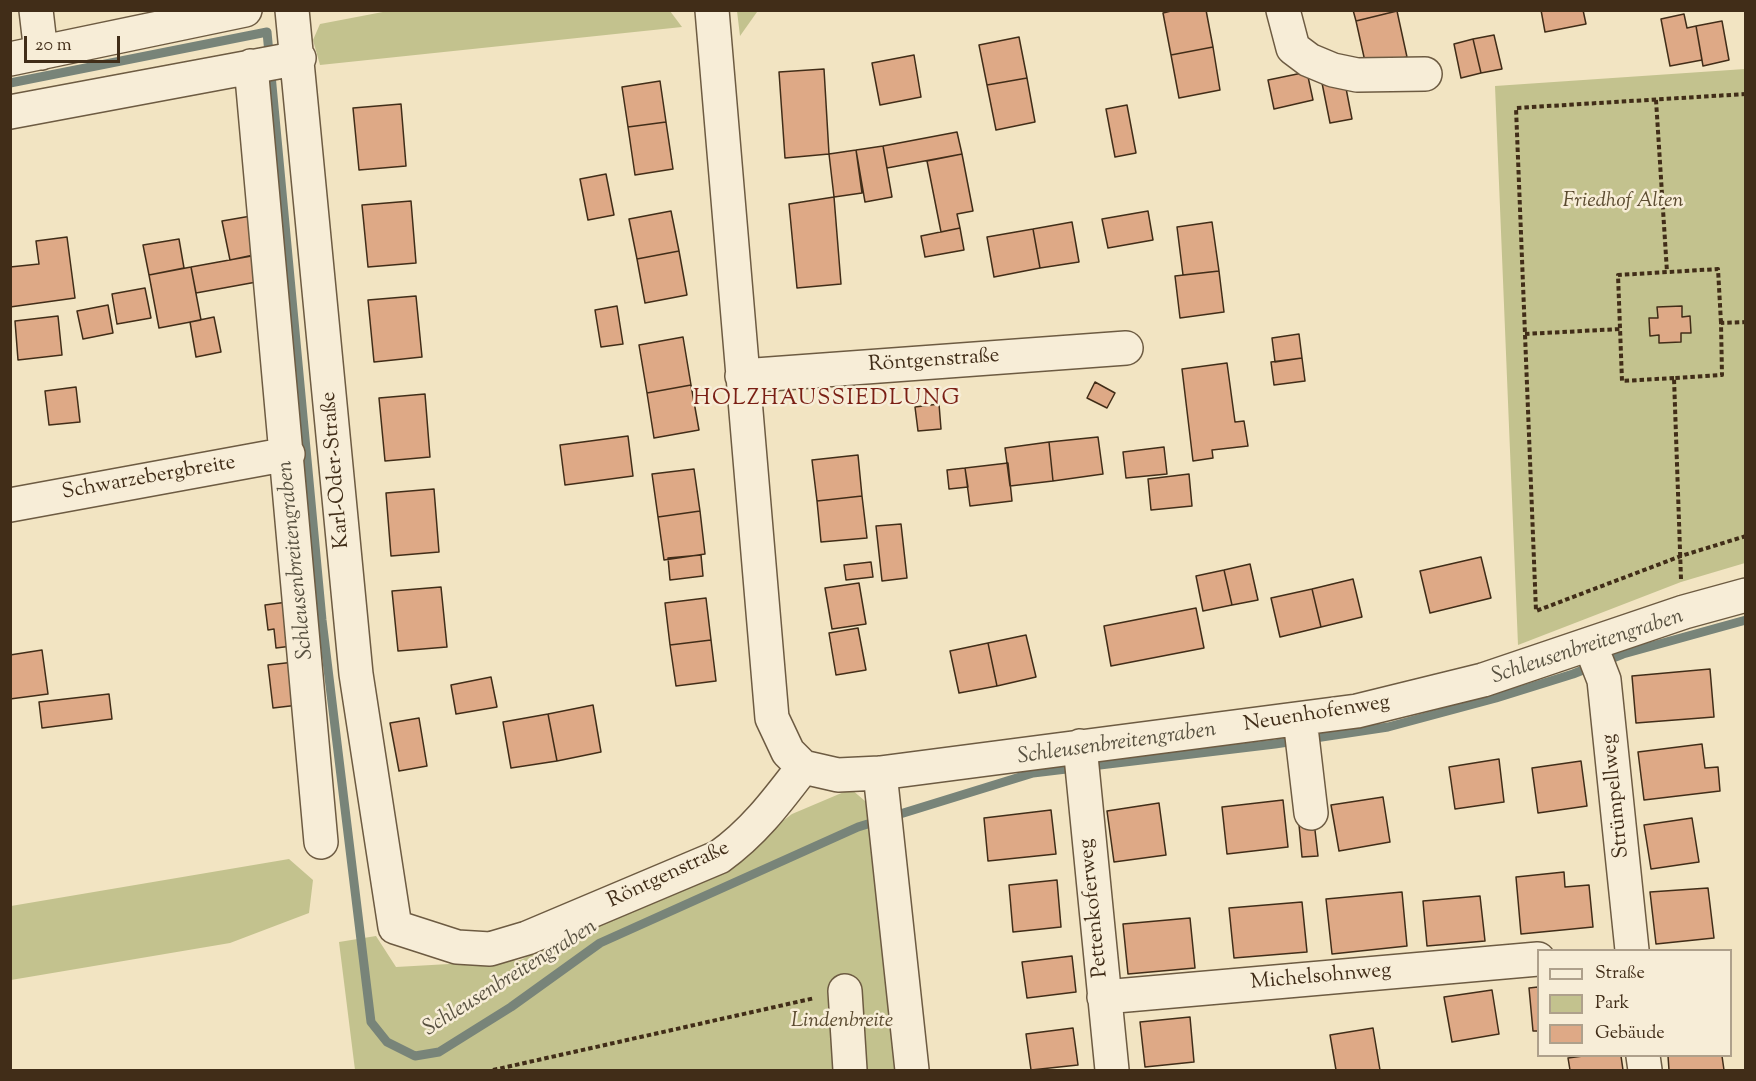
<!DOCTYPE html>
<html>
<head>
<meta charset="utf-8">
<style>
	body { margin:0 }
	#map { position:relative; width:1756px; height:1081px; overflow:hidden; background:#f2e4c2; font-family:"Sorts Mill Goudy",serif }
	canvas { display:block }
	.frame { position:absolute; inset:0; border:12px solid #412d18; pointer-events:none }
	.legend { position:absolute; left:1537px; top:949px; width:195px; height:108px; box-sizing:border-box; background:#f7edd7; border:2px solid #aea08b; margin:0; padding:8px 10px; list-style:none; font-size:18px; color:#412d18 }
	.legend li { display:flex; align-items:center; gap:12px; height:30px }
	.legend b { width:30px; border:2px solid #aea08b }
	.scale { position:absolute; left:24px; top:36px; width:96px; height:27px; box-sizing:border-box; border:3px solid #412d18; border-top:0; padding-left:8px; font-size:18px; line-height:21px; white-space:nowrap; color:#412d18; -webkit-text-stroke:4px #f7edd7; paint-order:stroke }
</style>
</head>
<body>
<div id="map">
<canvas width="1756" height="1081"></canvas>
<div class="frame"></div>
<ul class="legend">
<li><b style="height:8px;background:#f7edd7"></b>Straße</li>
<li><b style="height:16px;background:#c3c28e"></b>Park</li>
<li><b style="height:16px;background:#dea986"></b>Gebäude</li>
</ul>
<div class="scale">20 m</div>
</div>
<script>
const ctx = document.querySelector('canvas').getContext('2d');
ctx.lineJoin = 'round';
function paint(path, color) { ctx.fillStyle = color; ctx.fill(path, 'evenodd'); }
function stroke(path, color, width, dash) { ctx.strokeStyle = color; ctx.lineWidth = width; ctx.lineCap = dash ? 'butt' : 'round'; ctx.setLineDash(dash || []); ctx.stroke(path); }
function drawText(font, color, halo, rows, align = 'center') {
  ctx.font = font + ' "Sorts Mill Goudy",serif'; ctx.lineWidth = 5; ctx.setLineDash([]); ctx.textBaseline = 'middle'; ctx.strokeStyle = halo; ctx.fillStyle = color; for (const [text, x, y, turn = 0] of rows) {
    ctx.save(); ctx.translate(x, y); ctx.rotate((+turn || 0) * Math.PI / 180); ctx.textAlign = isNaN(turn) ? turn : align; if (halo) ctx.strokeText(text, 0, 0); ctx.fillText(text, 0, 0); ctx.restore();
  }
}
paint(new Path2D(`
	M388 11H670L682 27 320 65 313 40 320 24Z
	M737 11V10L766 11 757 12 740 36Z
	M1745 69V563L1681 582 1518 645 1495 86Z
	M851 789 872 807 895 1070H355L339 942 376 936 396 967 520 960 724 865 792 814Z
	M289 859 313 880 309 913 230 943 11 980V906Z`), '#c3c28e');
stroke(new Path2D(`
	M10 83 267 32 322 620 371 1022 387 1042 415 1056 439 1052 511 1007 600 943 858 827 1033 773 1275 744 1388 727 1496 698 1573 674 1623 654 1746 620`), '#788479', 9);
const building = new Path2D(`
	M1175 10H1206L1213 47 1171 55 1163 13Z
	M1353 10H1397V11L1356 21Z
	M1541 10H1583L1586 24 1545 32Z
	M1397 11 1407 57 1366 66 1356 21Z
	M1684 14 1687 28 1696 26 1702 60 1670 66 1661 19Z
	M1722 21 1729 60 1703 66 1696 26Z
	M1494 35 1502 69 1481 73 1473 39Z
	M1019 37 1027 78 987 85 979 45Z
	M1473 39 1481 73 1461 78 1454 44Z
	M1213 47 1220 90 1179 98 1171 55Z
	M914 55 921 97 880 105 872 63Z
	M824 69 829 154 785 158 779 72Z
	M1307 72 1313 100 1274 109 1268 80Z
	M1027 78 1035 122 996 130 987 85Z
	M1344 78 1352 119 1330 123 1322 83Z
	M660 81 666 122 628 127 622 87Z
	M401 104 406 166 359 170 353 108Z
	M1127 105 1136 153 1115 157 1106 109Z
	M666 122 673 169 635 175 628 127Z
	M957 132 962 154 887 168 883 146Z
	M883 146 892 197 865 202 856 150Z
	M856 150 862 193 834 197 829 154Z
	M962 154 973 211 957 214 960 228 941 232 927 161Z
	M606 174 614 215 588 220 580 179Z
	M834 197 841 284 797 288 789 204Z
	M411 201 416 263 368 267 362 205Z
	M671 211 679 251 637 259 629 219Z
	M1148 211 1153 240 1108 248 1102 219Z
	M251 216 258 254 230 260 222 221Z
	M1072 222 1079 262 1040 268 1033 229Z
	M1212 222 1219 271 1183 275 1177 227Z
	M960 228 964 250 925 257 921 236Z
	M1033 229 1040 268 994 277 987 237Z
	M67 237 75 298 10 307V267L39 264 36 241Z
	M179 239 184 268 149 275 143 245Z
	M679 251 687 295 645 303 637 259Z
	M257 255 262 281 196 293 191 267Z
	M191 267 201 320 159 328 149 275Z
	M1219 271 1224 312 1180 318 1175 276Z
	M145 288 151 318 117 324 112 294Z
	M416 296 422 357 374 362 368 300Z
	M108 305 113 333 83 339 77 311Z
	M617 306 623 344 601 347 595 310Z
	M1682 306V317L1690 316 1691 333H1681V342L1659 343V335L1650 336 1649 318H1658L1657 307Z
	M58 316 62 355 18 360 15 321Z
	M214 317 221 352 196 357 190 322Z
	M1299 334 1302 358 1275 362 1272 338Z
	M683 337 691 385 647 393 639 345Z
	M1302 358 1305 381 1274 385 1271 362Z
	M1227 363 1235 422 1244 421 1248 446 1212 450 1213 458 1193 461 1182 369Z
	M1095 382 1115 393 1107 408 1087 398Z
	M691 385 699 430 654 438 647 393Z
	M76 387 80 422 49 425 45 391Z
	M425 394 430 457 385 461 379 398Z
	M939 404 941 429 918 431 915 407Z
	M628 436 633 476 565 485 560 445Z
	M1098 437 1103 474 1053 481 1049 442Z
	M1049 442 1053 481 1010 486 1005 448Z
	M1164 447 1167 474 1126 478 1123 452Z
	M858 455 862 496 817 501 812 460Z
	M1008 463 1012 501 970 506 965 468Z
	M965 468 968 487 949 489 947 470Z
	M694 469 700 511 658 517 652 474Z
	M1189 474 1192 506 1151 510 1148 479Z
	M434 489 439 552 391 556 386 493Z
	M862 496 867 538 821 542 817 501Z
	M700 511 705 554 664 560 658 517Z
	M901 524 907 578 882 581 876 526Z
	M701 555 703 576 670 580 668 558Z
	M1481 557 1491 598 1430 613 1420 571Z
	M871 562 873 577 846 580 844 565Z
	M1250 564 1258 600 1232 605 1224 570Z
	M1224 570 1232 605 1203 611 1196 576Z
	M1353 579 1362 617 1321 627 1312 589Z
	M859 583 866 624 832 629 825 588Z
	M441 587 447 647 398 651 392 591Z
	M1312 589 1321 627 1280 637 1271 598Z
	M706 598 711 640 670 645 665 603Z
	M295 601 300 645 276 648 274 629 268 630 265 605Z
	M1196 608 1204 648 1111 666 1104 626Z
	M858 628 866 670 836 675 829 633Z
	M1026 635 1036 677 997 686 988 643Z
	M711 640 716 681 676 686 670 645Z
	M988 643 997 686 959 693 950 651Z
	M42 650 48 694 10 699V655Z
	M303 661 307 704 273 708 268 665Z
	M1710 669 1714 717 1636 723 1632 676Z
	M491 677 497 707 456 714 451 685Z
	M109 694 112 719 42 728 39 702Z
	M593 705 601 752 557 761 548 714Z
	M548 714 557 761 511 768 503 722Z
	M419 718 427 766 399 771 390 723Z
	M1702 744 1705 768 1718 767 1720 791 1644 800 1638 752Z
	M1499 759 1504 802 1455 809 1449 767Z
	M1581 761 1587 806 1538 813 1532 768Z
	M1383 797 1390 842 1339 851 1331 805Z
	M1283 800 1288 847 1227 854 1222 807Z
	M1159 803 1166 855 1114 862 1107 811Z
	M1051 810 1056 854 988 861 984 818Z
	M1313 813 1318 856 1302 857 1298 814Z
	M1692 818 1699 862 1651 869 1644 825Z
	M1564 872 1565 887 1589 885 1593 927 1521 934 1516 877Z
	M1057 880 1061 927 1013 932 1009 885Z
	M1708 888 1714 938 1656 944 1650 892Z
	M1402 892 1407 946 1332 954 1326 899Z
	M1480 896 1485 941 1427 946 1423 901Z
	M1302 902 1307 952 1234 958 1229 908Z
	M1190 918 1195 968 1128 974 1123 924Z
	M1072 956 1076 992 1027 998 1022 962Z
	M1538 987V1031H1533L1529 988Z
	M1492 990 1499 1034 1452 1042 1444 997Z
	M1190 1017 1194 1062 1145 1067 1140 1022Z
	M1073 1028 1078 1065 1031 1070 1026 1034Z
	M1373 1028 1380 1070H1336L1330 1035Z
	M1583 1056H1621L1623 1070H1570L1568 1058Z
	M1668 1056H1722L1724 1070H1669Z`);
paint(building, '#dea986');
stroke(building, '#412d18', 1.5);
const minor = new Path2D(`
	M36 10 41 53
	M292 10 356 674 395 927 457 947 490 949 527 938 719 857C754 832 777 801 803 767
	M712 10 772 718 788 752 803 767
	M1283 10 1293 48 1309 60 1333 70 1357 75 1425 74
	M10 59 245 10
	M251 66 321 842
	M10 112 299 58
	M742 376 1126 348
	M10 505 288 454
	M1590 644 1604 680 1632 950
	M1300 719 1311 813
	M1080 746 1112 1070
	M803 767 838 775 880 773 1357 711 1483 680 1684 612 1746 595
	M880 773 912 1070
	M845 991 850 1070
	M1104 997 1538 959
	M1643 1056 1645 1070`);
stroke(minor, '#6d5b42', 36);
stroke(new Path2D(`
	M1746 94 1516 108 1536 611 1681 556 1746 536
	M1656 100 1667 272
	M1525 334 1620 329
	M1674 378 1622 381 1618 275 1718 269 1721 323
	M1681 579 1674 378 1722 375 1721 323 1746 322
	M493 1070 815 998`), '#412d18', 4, [4.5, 3]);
stroke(minor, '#f7edd7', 33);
drawText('italic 21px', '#5b4b30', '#f7edd7', [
	["Friedhof Alten",1623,202],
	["Lindenbreite",842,1022]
]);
drawText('21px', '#412d18', '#f7edd7', [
	["Röntgenstraße",934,362,-4],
	["Karl-Oder-Straße",337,470,-95],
	["Schwarzebergbreite",149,479,-10],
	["Neuenhofenweg",1317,715,-9],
	["Strümpellweg",1617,796,-96],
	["Röntgenstraße",669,876,-25],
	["Pettenkoferweg",1095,908,-96],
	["Michelsohnweg",1321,978,-5]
]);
ctx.letterSpacing = '1.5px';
drawText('22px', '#7a1f14', '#f7edd7', [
	["HOLZHAUSSIEDLUNG",827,400]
]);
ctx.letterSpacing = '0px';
drawText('italic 22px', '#585140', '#f7edd7', [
	["Schleusenbreitengraben",297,560,-96],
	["Schleusenbreitengraben",1588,648,-18],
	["Schleusenbreitengraben",1117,745,-8],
	["Schleusenbreitengraben",511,979,-32]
]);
</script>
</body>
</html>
